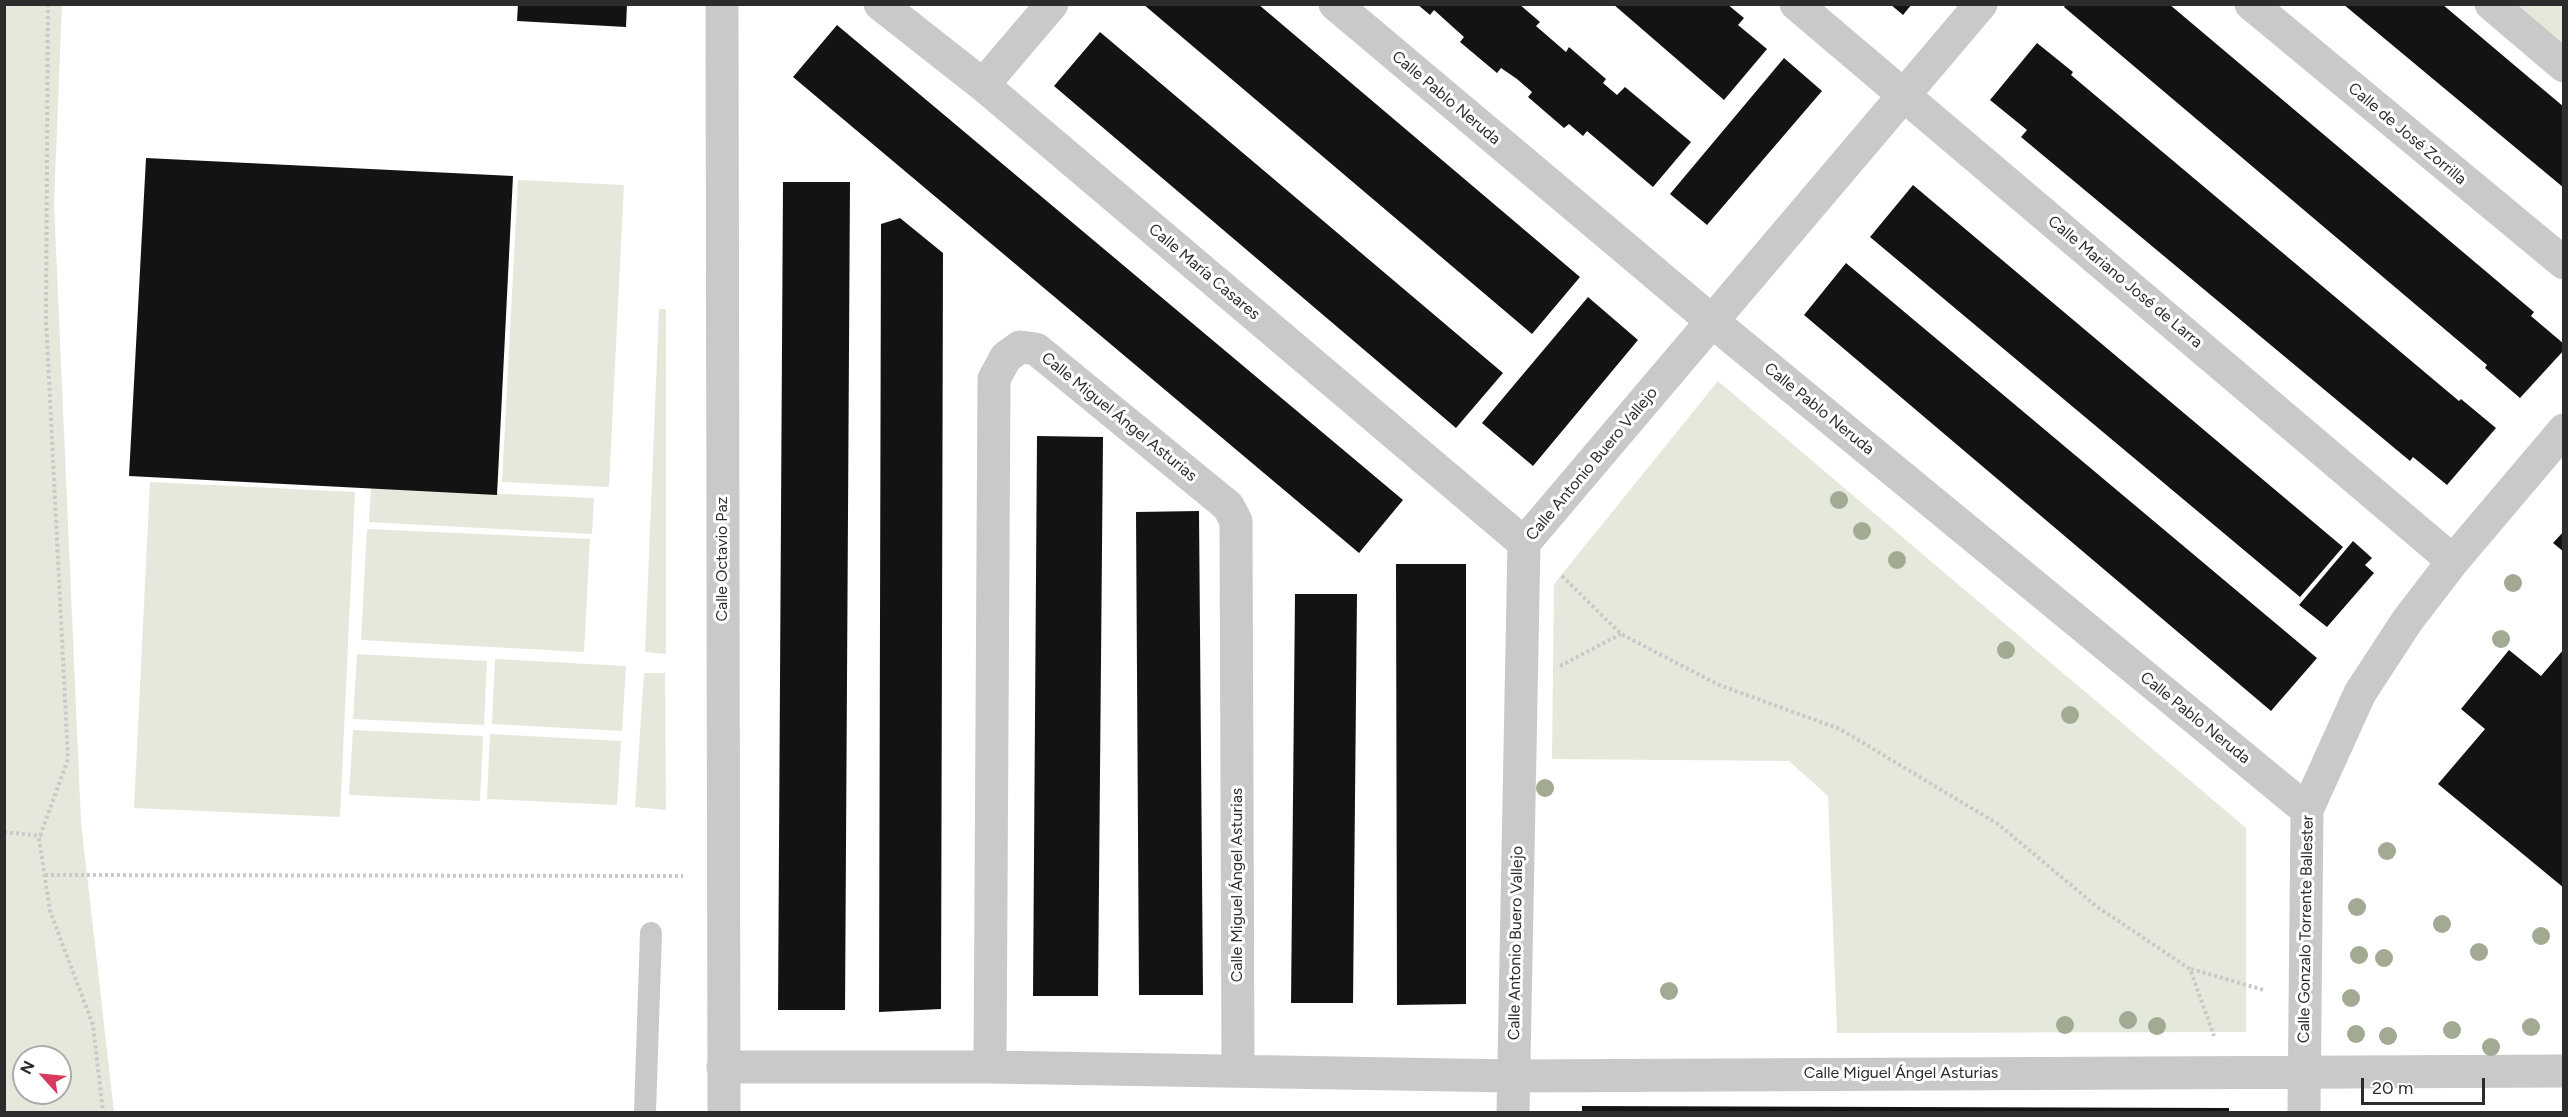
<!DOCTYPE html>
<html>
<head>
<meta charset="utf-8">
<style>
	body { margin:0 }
	#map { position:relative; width:2568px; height:1117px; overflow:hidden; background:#fff; font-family:Figtree,sans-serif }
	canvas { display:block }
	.frame { position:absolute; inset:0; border:6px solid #2c2c2c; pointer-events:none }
	.north { position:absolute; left:12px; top:1045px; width:60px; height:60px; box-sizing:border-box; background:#fff; border:2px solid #ababab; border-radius:50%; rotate:297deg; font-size:16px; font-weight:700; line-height:24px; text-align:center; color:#2c2c2c }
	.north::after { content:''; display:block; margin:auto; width:21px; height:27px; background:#d83a5d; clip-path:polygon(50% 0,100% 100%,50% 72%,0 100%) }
	.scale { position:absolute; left:2361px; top:1078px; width:124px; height:27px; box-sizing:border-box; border:3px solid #2c2c2c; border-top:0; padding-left:8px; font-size:18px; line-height:21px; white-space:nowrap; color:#2c2c2c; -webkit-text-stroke:4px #fff; paint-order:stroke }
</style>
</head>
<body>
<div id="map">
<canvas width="2568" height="1117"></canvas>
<div class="frame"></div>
<div class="north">N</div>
<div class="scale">20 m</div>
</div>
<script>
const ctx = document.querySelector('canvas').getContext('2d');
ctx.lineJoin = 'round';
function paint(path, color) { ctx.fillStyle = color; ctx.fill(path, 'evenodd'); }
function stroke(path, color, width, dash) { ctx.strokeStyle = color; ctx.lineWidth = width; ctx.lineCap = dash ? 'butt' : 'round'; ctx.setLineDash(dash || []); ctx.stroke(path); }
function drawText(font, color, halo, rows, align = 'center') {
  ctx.font = font + ' Figtree,sans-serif'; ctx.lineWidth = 6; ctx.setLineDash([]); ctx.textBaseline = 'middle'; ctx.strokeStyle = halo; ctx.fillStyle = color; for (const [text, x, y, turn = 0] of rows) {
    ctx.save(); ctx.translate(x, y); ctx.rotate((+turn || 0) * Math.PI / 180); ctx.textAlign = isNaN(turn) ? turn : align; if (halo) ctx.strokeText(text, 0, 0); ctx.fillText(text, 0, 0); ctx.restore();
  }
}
paint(new Path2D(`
	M5 4 62 5 54 203 81 822 114 1112H5ZM24 1057H60V1093H24Z
	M2517 5H2563V44Z
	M518 180 624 185 609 487 502 482Z
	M659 309H666V654L645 652Z
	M1718 381 2246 828V1032L1837 1033 1828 796 1789 761 1552 759 1554 584Z
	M150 482 355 492 340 817 134 808Z
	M371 488 594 498 592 534 369 522Z
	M367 529 590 539 584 652 361 640Z
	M357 654 487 661 484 725 353 719Z
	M495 659 626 666 622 731 492 724Z
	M644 673H665L666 810 635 807Z
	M353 730 483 736 480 801 349 795Z
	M490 734 621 741 617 805 487 799Z`), '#e5e9db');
paint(new Path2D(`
	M518 4H627L626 27 517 21Z
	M1143 4H1258L1580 277 1532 334Z
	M1417 4H1519L1540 22 1536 26 1566 52 1569 47 1606 79 1603 83 1617 95 1625 87 1691 142 1653 187 1587 131 1583 136 1569 124 1564 128 1528 97 1532 92 1517 79 1501 68 1497 73 1460 42 1464 37 1434 10 1430 15Z
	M1613 4H1727L1744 18 1738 25 1767 49 1724 100Z
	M1890 4H1912L1903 15Z
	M2066 4H2169L2534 312 2531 316 2564 344V350L2520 398 2485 368 2487 365 2064 7Z
	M2343 4H2442L2507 59 2564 107V188Z
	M837 25 1403 500 1359 553 793 77Z
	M1100 32 1503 373 1456 428 1054 86Z
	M2037 43 2073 72 2071 75 2459 401 2461 399 2496 428 2447 485 2413 457 2410 461 2021 137 2027 130 1990 100Z
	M1784 58 1822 91 1707 225 1670 194Z
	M146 158 513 176 497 495 129 476Z
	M783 182H850L845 1010H778Z
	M1913 185 2343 547 2300 597 1870 237Z
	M900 218 943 253 941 1009 879 1012 881 224Z
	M1846 263 2317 658 2271 711 1804 315Z
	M1588 297 1638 340 1533 466 1482 423Z
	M1037 436 1103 437 1098 996H1033Z
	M1199 511 1203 995H1139L1136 512Z
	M2564 531V552L2553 543Z
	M2353 541 2372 558 2365 565 2374 573 2327 627 2299 605Z
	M1396 564H1466V1004L1397 1005Z
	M1295 594H1357L1353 1003H1291Z
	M2564 649V888L2438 784 2485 729 2461 709 2509 650 2541 676Z
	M1582 1106 2229 1108V1112H1582Z`), '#131313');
stroke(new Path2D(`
	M48 4 46 319 68 759 39 839 50 911 93 1025 103 1112
	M1562 576 1621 634 1719 685 1840 729 1998 824 2096 906 2190 969 2214 1036
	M1560 666 1621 634
	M4 832 41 836
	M45 875 683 876
	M2191 969 2264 990`), '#c9c9c9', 4, [3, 3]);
stroke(new Path2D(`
	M645 1112 651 933`), '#c9c9c9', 22);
stroke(new Path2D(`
	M2491 4 2564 66`), '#c9c9c9', 33);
stroke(new Path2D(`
	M722 4 724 1112
	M880 4 983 85 1524 543
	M1335 4 1713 322 2307 810
	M1796 4 2453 561
	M2251 4 2564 263
	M983 85 1052 4
	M723 1067H990L1513 1076 2564 1071
	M990 1067 994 379 1006 357 1020 347 1036 349 1228 506 1236 521 1238 1071
	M1513 1112 1524 543 1981 4
	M2304 1112 2307 810 2360 693 2407 621 2453 561 2564 430`), '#c9c9c9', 33);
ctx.fillStyle = '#a2aa94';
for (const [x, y] of [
	[1839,500],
	[1862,531],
	[1897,560],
	[2513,583],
	[2501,639],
	[2006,650],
	[2070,715],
	[1545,788],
	[2387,851],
	[2357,907],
	[2442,924],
	[2541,936],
	[2479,952],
	[2359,955],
	[2384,958],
	[1669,991],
	[2351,998],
	[2128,1020],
	[2065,1025],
	[2157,1026],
	[2531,1027],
	[2452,1030],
	[2356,1034],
	[2388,1036],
	[2491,1047]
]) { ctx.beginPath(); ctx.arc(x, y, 9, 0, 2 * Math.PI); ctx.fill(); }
drawText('16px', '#2c2c2c', '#fff', [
	["Calle Pablo Neruda",1446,98,40],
	["Calle de José Zorrilla",2407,134,40],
	["Calle María Casares",1204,272,40],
	["Calle Mariano José de Larra",2125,282,40],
	["Calle Pablo Neruda",1819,409,39],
	["Calle Miguel Ángel Asturias",1119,417,39],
	["Calle Antonio Buero Vallejo",1592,464,-50],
	["Calle Octavio Paz",722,559,-90],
	["Calle Pablo Neruda",2195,718,39],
	["Calle Miguel Ángel Asturias",1237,885,-90],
	["Calle Gonzalo Torrente Ballester",2306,929,-89],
	["Calle Antonio Buero Vallejo",1516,943,-89],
	["Calle Miguel Ángel Asturias",1901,1073]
]);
</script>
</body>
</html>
